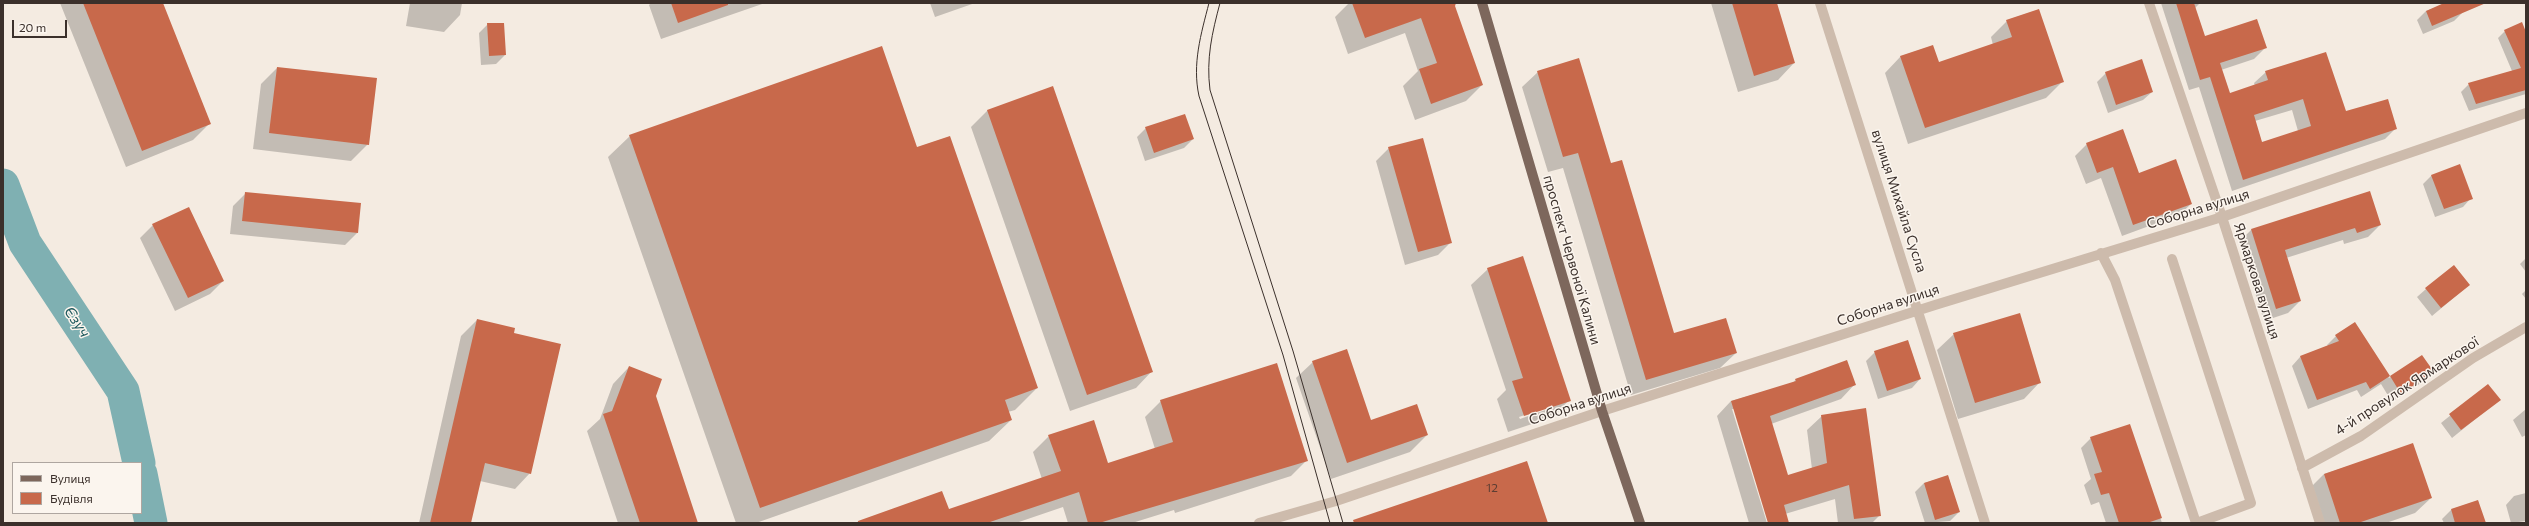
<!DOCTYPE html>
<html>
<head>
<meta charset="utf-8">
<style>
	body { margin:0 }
	#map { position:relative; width:2529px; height:526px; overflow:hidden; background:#f4ebe1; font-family:Commissioner,sans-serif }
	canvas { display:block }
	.frame { position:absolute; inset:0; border:4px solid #3b302b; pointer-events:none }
	.legend { position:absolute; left:12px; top:462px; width:130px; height:52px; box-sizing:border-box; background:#fbf5ee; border:1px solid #aea6a0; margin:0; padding:5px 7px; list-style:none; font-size:12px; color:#3b302b }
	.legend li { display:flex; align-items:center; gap:8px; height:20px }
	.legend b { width:20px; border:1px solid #aea6a0 }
	.scale { position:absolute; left:12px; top:20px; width:55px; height:18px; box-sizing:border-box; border:2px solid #3b302b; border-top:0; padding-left:5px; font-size:12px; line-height:14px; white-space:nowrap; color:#3b302b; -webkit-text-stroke:3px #fbf5ee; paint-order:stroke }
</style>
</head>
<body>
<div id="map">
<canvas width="2529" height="526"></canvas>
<div class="frame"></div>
<ul class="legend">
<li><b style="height:5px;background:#7d675c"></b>Вулиця</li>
<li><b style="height:11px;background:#c8694b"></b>Будівля</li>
</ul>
<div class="scale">20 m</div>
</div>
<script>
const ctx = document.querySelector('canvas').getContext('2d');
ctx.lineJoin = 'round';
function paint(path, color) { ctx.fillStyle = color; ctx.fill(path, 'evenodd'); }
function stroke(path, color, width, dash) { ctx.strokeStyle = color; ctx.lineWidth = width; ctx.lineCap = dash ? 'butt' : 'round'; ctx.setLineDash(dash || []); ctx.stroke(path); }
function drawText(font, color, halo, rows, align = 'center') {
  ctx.font = font + ' Commissioner,sans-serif'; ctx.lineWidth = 3; ctx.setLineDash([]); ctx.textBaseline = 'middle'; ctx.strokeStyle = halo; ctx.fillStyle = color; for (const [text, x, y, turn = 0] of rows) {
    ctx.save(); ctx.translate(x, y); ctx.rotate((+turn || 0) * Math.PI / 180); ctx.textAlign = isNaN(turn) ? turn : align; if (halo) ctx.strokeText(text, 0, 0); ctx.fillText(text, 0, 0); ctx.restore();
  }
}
paint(new Path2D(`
	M60 3H162L210 123 193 140 126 167Z
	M410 3H462L460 15 444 32 406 26Z
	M651 3H765L661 39 649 5Z
	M930 3H975L935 17Z
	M1349 3H1453L1482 85 1466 101 1415 120 1403 86 1418 71 1405 33 1348 54 1335 17Z
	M1711 3H1776L1794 63 1778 80 1738 92Z
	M2161 3H2200L2195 8 2204 38 2265 48 2254 59 2221 70 2229 94 2255 86 2254 83 2266 72 2345 113 2396 128 2385 139 2232 191 2199 87 2189 90ZM2292 110 2298 131 2262 143 2255 121Z
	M2447 3H2459L2463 12 2454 21 2423 34 2417 20 2426 11Z
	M2007 21 2063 81 2046 98 1908 144 1885 73 1901 56 1938 63 1993 45 1991 37Z
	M488 24 505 55 496 64 481 65 479 33Z
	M2505 31 2526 34V94L2469 111 2461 92 2469 84 2512 71 2498 38Z
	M277 68 368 144 351 161 253 149 261 84Z
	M1538 72 1610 164 1674 335 1736 353 1720 368 1631 395 1563 168 1548 172 1522 87Z
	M2106 73 2152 92 2143 100 2108 113 2097 82Z
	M988 110 1152 371 1136 388 1070 411 971 127Z
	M1146 128 1193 139 1184 148 1145 161 1137 137Z
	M630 136 917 148 1037 388 1015 410 1008 412 1011 420 989 441 756 523H736L608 157Z
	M2087 144 2138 174 2191 204 2179 215 2122 236 2101 178 2086 184 2075 156Z
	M1389 148 1451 242 1438 255 1405 265 1376 161Z
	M2432 175 2471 198 2463 207 2435 217 2423 184Z
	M2369 192 2380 225 2368 237 2344 244 2343 240 2286 258 2300 301 2288 313 2264 321 2239 242 2251 230Z
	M246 193 358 232 345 245 230 234 233 206Z
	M153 225 223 281 210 294 175 311 140 238Z
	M2526 258V272L2520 264Z
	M1488 269 1569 400 1553 417 1508 432 1497 399 1506 390 1471 285ZM1551 406V408L1520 419 1519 417Z
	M2469 285 2432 316 2417 297 2426 289Z
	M2526 290V299L2522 294Z
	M477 320 513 334 530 473 515 489 480 481 470 523H419L461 336Z
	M2354 324 2389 378 2422 356 2432 372 2424 381 2392 402 2381 384 2361 397 2357 390 2308 409 2292 366 2300 357 2328 346 2327 345 2336 336Z
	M1954 334 2040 382 2024 399 1958 419 1937 350Z
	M1875 352 1920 379 1912 388 1878 399 1866 361Z
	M1313 362 1371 421 1427 435 1410 452 1331 479 1296 378Z
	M629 367 697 523H618L587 431 600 419 613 384Z
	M1796 379 1855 384 1841 399 1771 424 1787 477 1812 469 1807 430 1822 416 1880 515 1872 523H1838L1835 499 1785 514 1788 523H1769L1735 409H1732L1767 523H1749L1717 416 1731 401 1793 383Z
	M2488 385 2499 400 2452 438 2441 423Z
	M1161 401 1307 460 1291 476 1175 513 1174 510 1132 523H1068L1063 507 1016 523H854L941 493 948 511 1042 479 1033 452 1049 436 1107 464 1155 449 1145 417Z
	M2526 409V435L2522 437 2513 420Z
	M2129 425 2162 523H2106L2099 502 2091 505 2084 485 2091 479 2081 448 2091 438Z
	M2413 445 2431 498 2415 513 2386 523H2320L2308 490 2324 474Z
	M1948 476 1959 512 1950 521 1925 523 1915 492 1924 483Z
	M2526 493V521L2511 523 2506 505 2514 496Z
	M2478 501 2485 523H2444L2442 519 2451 510Z`), '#0003');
stroke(new Path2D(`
	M3 185 25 243 123 391 139 463
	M141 474 151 523`), '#7fb0b2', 33);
paint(new Path2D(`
	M83 3H163L211 124 142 151Z
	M671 3H728V5L678 23Z
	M1352 3H1456L1455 6 1483 85 1431 104 1419 69 1437 63 1421 18 1365 38Z
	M1732 3H1777L1795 63 1754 76Z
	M2176 3H2194L2205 36 2257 19 2267 48 2220 63 2230 93 2268 80 2265 71 2326 52 2346 111 2388 99 2397 129 2243 180 2210 77 2200 80ZM2303 99 2311 126 2262 142 2254 115Z
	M2444 3H2486L2432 26 2426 11Z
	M2039 9 2064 82 1925 128 1900 56 1933 45 1939 62 2012 37 2006 20Z
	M2522 22 2526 32V90L2476 104 2468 83 2521 68 2504 30Z
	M487 23H504L506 55 489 56Z
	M882 46 917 147 950 136 1038 388 1005 400 1012 420 760 508 629 135Z
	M1579 58 1611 163 1622 160 1674 333 1726 318 1737 353 1646 380 1578 153 1563 157 1537 71Z
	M2142 59 2153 92 2116 105 2105 72Z
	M277 67 377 78 369 145 269 133Z
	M1053 86 1153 372 1087 395 987 110Z
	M1185 114 1194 139 1154 153 1145 127Z
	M2123 129 2139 173 2176 159 2192 204 2133 225 2113 167 2097 173 2086 143Z
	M1423 138 1452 243 1418 252 1388 147Z
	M2460 164 2473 199 2444 209 2431 175Z
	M2370 191 2381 225 2357 233 2355 228 2285 250 2301 301 2276 309 2251 229Z
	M245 192 361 203 358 233 242 221Z
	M189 207 224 281 188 298 152 224Z
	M1523 256 1571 401 1524 416 1512 381 1523 378 1487 268Z
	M2454 265 2470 285 2441 308 2425 288Z
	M2020 313 2041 383 1975 403 1953 333Z
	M477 319 515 328 514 333 561 344 531 474 485 463 471 523H430Z
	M2355 322 2390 376 2370 389 2366 382 2317 400 2300 356 2339 341 2335 335Z
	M1908 340 1921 379 1887 391 1874 351Z
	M1347 349 1371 420 1417 404 1428 435 1347 463 1312 361Z
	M2422 355 2434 372 2401 394 2390 376Z
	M1847 360 1856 385 1770 416 1788 475 1827 463 1821 415 1866 408 1881 516 1854 519 1849 485 1784 505 1789 523H1768L1731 401 1796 381 1795 379Z
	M1277 363 1308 461 1099 523H1088L1079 492 987 523H858V521L942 491 949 509 1061 471 1048 435 1094 420 1108 463 1173 442 1160 400Z
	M629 366 662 379 656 396 698 523H640L603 414 612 411Z
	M2488 384 2501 400 2461 430 2449 414Z
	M2130 424 2162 518 2147 523H2119L2109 493 2101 495 2094 474 2102 472 2090 437Z
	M2413 443 2432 498 2358 523H2340L2324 474Z
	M1527 461 1548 523H1354L1353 520Z
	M1948 475 1960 512 1935 520 1924 483Z
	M2478 500 2486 523H2455L2451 509Z`), '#c8694b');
stroke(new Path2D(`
	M1820 3 1985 523
	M2149 3 2222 217 2320 523
	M2101 253 2115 280 2196 523
	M2172 259 2251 503 2197 523
	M2302 468 2361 436 2473 358 2526 327
	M1259 523 1336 501 1602 411 1935 305 2222 217 2526 113`), '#cdbbac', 10);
stroke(new Path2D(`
	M1482 3 1602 411 1640 523`), '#7d675c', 10);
stroke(new Path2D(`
	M1209 3C1201 34 1192 64 1199 96L1283 355 1330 523
	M1220 3C1212 33 1206 59 1210 90L1293 351 1343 523`), '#3b302b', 1);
drawText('12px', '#5e3e33', null, [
	["12",1492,488]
]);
drawText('14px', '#3b302b', '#fbf5ee', [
	["вулиця Михайла Сусла",1899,201,72],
	["Соборна вулиця",2198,209,-17],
	["проспект Червоної Калини",1572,260,74],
	["Ярмаркова вулиця",2257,281,72],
	["Соборна вулиця",1888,305,-18],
	["4-й провулок Ярмаркової",2407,386,-33],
	["Соборна вулиця",1580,404,-18]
]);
drawText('italic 15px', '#1f5a5e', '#fbf5ee', [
	["Єзуч",77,322,56]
]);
</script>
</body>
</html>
